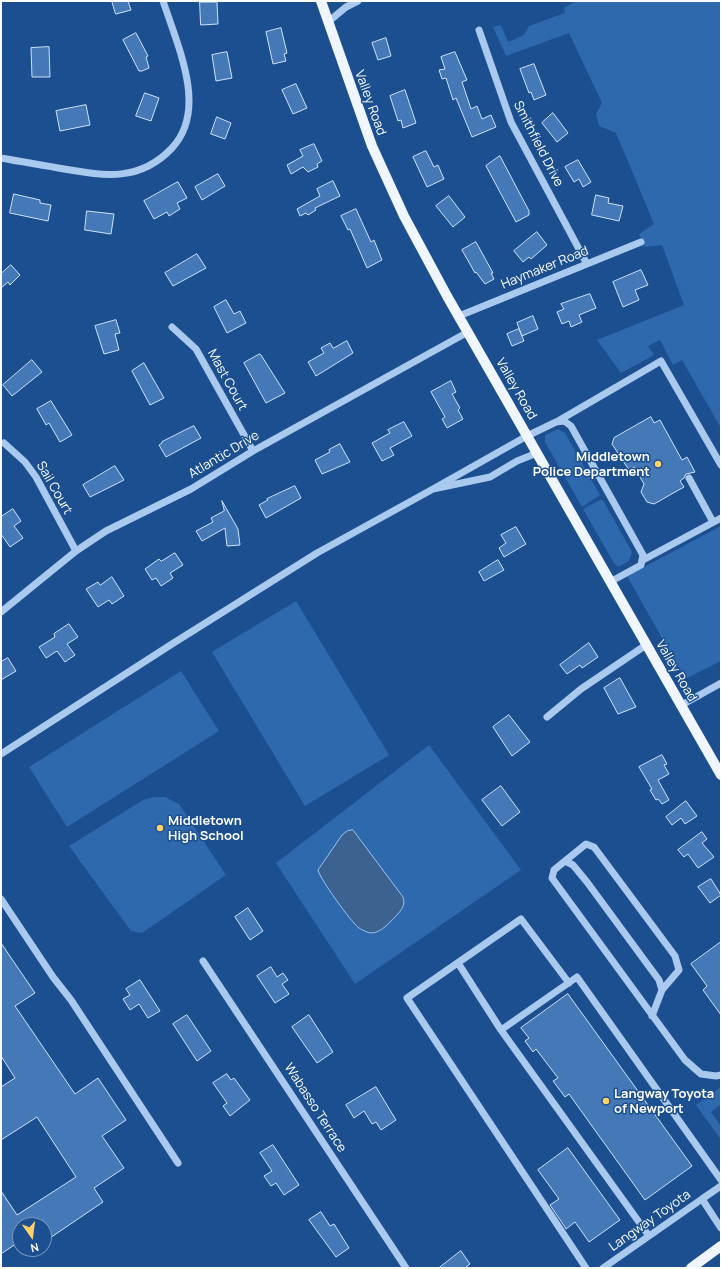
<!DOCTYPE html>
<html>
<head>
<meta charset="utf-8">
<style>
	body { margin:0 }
	#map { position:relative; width:722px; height:1269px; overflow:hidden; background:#1b4f8f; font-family:Manrope,sans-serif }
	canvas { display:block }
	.frame { position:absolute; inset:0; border:2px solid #fff; pointer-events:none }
	.north { position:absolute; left:12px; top:1217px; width:40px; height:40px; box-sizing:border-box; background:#1b4f8f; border:1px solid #7695bc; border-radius:50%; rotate:166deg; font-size:11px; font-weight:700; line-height:16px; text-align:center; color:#fff }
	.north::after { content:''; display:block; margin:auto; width:14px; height:18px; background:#ffd166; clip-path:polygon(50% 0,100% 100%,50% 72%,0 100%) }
</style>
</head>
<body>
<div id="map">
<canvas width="722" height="1269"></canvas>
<div class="frame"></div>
<div class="north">N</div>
</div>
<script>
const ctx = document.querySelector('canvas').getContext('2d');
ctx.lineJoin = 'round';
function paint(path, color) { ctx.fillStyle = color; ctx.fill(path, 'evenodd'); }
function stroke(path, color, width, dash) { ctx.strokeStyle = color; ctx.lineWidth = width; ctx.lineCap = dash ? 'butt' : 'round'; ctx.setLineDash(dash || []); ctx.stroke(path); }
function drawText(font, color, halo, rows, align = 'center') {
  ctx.font = font + ' Manrope,sans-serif'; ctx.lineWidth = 3; ctx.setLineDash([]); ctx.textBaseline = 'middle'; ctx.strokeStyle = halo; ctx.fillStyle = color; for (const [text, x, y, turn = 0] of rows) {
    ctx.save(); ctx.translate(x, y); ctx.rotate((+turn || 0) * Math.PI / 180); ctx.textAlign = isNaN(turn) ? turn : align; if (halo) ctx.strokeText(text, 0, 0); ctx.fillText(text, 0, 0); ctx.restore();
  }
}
paint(new Path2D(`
	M576 1H721V428L682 360 673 365 660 340 648 346 654 355 621 373 597 340 684 305 662 245 645 247 639 234 654 224 616 133 599 126 596 114 602 103 569 33 506 56 493 27 501 25 508 42 524 35 529 26 565 13 564 8Z
	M558 429 565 433 600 495 582 507 545 442V435Z
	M600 500H603L632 552 629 561 618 567 614 563 583 509Z
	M721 526V661L685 679 627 576Z
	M296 601 389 755 305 806 212 652Z
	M181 671 219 731 67 827 29 767Z
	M429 745 521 870 355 984 276 863Z
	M154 797H165L179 804 226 875 142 933 131 931 69 846 143 800Z
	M721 1087V1104L711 1112 721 1126V1140L696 1105Z`), '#2e69ad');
const water = new Path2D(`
	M353 830 403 897C406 906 401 910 396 916 390 922 381 933 371 933 368 933 362 930 359 928 351 922 320 879 318 870L342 835 347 831Z`);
paint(water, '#3c6290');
stroke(water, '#9cc4f0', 1);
const building = new Path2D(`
	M112 1H128L131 10 116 14Z
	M200 2H217L218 24 201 25Z
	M281 28 287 53 284 54 286 61 273 64 266 32Z
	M136 33 148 56 146 57 149 68 142 71H139L123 40Z
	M386 38 391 56 378 60 372 43Z
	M49 47 50 77H32L31 48Z
	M227 52 232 78 216 81 212 55Z
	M455 52 467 80 462 82 471 109 477 106 482 119 491 115 496 127 472 137 456 98 453 100 446 78 442 79 439 70 445 69 441 57Z
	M534 64 546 95 534 100 531 92 529 93 520 69Z
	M296 84 307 108 293 114 282 90Z
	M405 90 416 123 403 128 401 120 398 121 390 96Z
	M145 93 159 98 151 121 136 116Z
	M86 105 90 125 60 131 56 111Z
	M553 113 568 133 557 142 542 123Z
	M217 117 231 123 225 139 211 134Z
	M314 144 322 161 317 164 318 167 308 172 303 167 291 174 287 165 303 156 300 150Z
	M426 151 434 167 438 165 444 179 427 187 413 157Z
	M500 156 529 211V215L516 222 486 166Z
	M578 160 591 182 583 187 579 179 574 182 565 167Z
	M218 174 225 186 202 200 195 187Z
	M333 181 340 196 315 208 316 210 308 215 306 213 300 216 297 209 320 196 317 189Z
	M178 182 187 198 177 203 180 209 169 216 167 212 154 219 144 201Z
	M14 194 40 200V203L51 205 48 221 10 213Z
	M596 195 609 198 608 203 623 206 619 221 592 215Z
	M449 196 465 217 453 227 436 206Z
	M356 209 371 242 374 240 382 260 367 268 350 229 348 230 341 216Z
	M87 211 114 214 111 234 85 230Z
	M537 232 547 245 531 259 529 257 523 262 514 251Z
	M476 242 493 273H491L494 279 485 284 476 272 475 273 462 250Z
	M197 254 206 268 173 286 165 273Z
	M11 265 20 275 10 285 8 282 1 288V274Z
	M641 270 648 285 635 290 639 300 623 307 613 282Z
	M590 294 596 308 579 315 582 322 571 327 569 321 562 324 557 312 564 309 561 304Z
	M226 300 234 314 240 311 246 323 227 333 214 307Z
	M533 316 538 329 522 336 517 323Z
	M116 320 120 333 115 334 119 350 104 354 95 326Z
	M519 329 524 341 512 346 507 334Z
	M347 341 353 353 316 376 308 362 324 353 321 348 330 343 333 348Z
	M260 354 261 355 285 393 266 403 244 363Z
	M32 360 42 372 12 396 3 385Z
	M144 363 164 398 150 405 132 371Z
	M451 381 456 392 452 394 460 408 458 410 463 419 447 428 442 419 445 417 431 392Z
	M51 401 72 435 60 442 49 423 46 425 37 409Z
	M651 417 654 423 660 420 682 460 687 457 695 472 686 474 684 478 680 481 684 487 654 504 647 502 641 492 644 484 634 467 629 470 612 444 614 438Z
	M404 422 412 436 390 448 394 455 382 461 372 443 390 433 388 430Z
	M194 426 201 438 166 457 159 445 162 443V442Z
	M340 444 350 462 322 474 315 460 330 452 329 450Z
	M115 466 124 480 90 497 83 485Z
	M295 486 301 498 266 518 259 505 268 500 267 499Z
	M222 501 238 529 240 545 227 546 225 528 202 541 196 531 213 522 211 518 224 511Z
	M13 509 21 521 14 526 23 538 10 547 1 534V517Z
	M516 527 526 544 504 557 499 548 506 543 501 535Z
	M175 553 183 565 170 573 173 578 161 586 156 578 152 580 145 569 159 559 161 561Z
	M498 560 504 570 484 581 479 572Z
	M112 577 124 596 112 604 109 600 98 607 86 589 98 582 100 585Z
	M69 624 78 637 67 644 75 655 65 662 57 651 46 658 39 647 55 637 54 634Z
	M589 643 598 657 582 668 580 665 567 674 560 665Z
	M8 658 16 671 1 680V662Z
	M620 678 636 707 618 714 604 688Z
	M509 715 530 742 512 756 493 727Z
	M662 755 667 764 664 765 669 774 658 780 669 800 662 804 658 799 656 800 650 790 652 789 639 767Z
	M501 786 520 812 502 826 482 800Z
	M686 801 697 816 685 824 681 818 672 825 666 817Z
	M702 832 707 839 702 843 714 857 698 868 688 854 684 857 678 850Z
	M711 879 721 895 710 903 698 887Z
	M248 908 263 931 250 940 235 917Z
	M721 942V1015L703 990 707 986 691 964Z
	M1 943 35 993 15 1006 75 1094 98 1078 126 1120 102 1136 124 1168 94 1188 103 1202 44 1242V1225H20V1241L1 1254V1191L17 1215 76 1177 37 1117 1 1140V1087L15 1078 1 1056Z
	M271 967 277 977 283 973 288 980 282 984 289 994 275 1003 257 976Z
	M140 980 160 1011 148 1018 139 1004 130 1010 123 999 130 995 126 989Z
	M568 994 692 1166 645 1200 569 1094 565 1097 553 1081 558 1078 536 1049 533 1052 525 1041 529 1038 521 1028Z
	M187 1015 211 1051 197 1061 173 1024Z
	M309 1015 333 1052 317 1063 292 1027Z
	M227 1074 231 1080 234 1078 250 1100 230 1116 223 1106 227 1103 213 1083Z
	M376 1087 396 1120 381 1130 376 1122 372 1124 364 1111 354 1118 346 1105Z
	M273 1145 299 1185 284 1195 276 1183 271 1186 264 1176 272 1171 260 1153Z
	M568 1148 620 1220 589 1242 575 1222 566 1229 565 1227 550 1205 559 1199 538 1170Z
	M321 1212 330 1226 334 1224 349 1248 336 1257 309 1220Z
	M461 1251 470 1264 465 1268H439Z`);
paint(building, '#4478b7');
stroke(building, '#cfe3fa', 1);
stroke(new Path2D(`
	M328 22 346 7 358 1
	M479 30 511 122 587 264
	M1 158C22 162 43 165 64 169 105 176 140 182 172 148 188 131 191 109 188 86 184 57 172 28 163 1
	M459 316 641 242
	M172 327 196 349 253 451
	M558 421 661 361 721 465
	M4 443 25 462 36 477 76 551
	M537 453 517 461 490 477 433 489 527 436 556 422 564 421 571 426 643 555 641 565 610 582
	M689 478 713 522
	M643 560 721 518
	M1 612 76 551 106 531 191 489 253 451 468 332
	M680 706 721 683
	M547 717 581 689 646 645
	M1 754 172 644 317 553 433 489
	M565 861 586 844 594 847 675 956 679 970 662 990 652 1016
	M1 899 53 977 71 1000 178 1163
	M203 961 406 1268
	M458 963 501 1030
	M569 983 521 919 407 998 586 1268
	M662 990 659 980 587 882 573 865 565 861 554 870 552 878 685 1060 701 1074 716 1076 721 1075
	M702 1199 721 1186
	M649 1236 501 1030 577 977 721 1180
	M603 1268 702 1199 721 1228`), '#a9c9ee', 7);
stroke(new Path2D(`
	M321 1 372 146 404 216 447 296 721 775
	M691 1268 721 1246`), '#f0f6ff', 10);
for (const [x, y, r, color] of [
	[658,464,4,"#ffd166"],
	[160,828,4,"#ffd166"],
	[606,1101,4,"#ffd166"]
]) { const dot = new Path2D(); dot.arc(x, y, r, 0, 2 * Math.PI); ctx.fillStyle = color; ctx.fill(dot); stroke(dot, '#1b4f8f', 1.5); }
drawText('13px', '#fff', '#1b4f8f', [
	["Valley Road",370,103,70],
	["Smithfield Drive",538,144,63],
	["Haymaker Road",545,268,-22],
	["Mast Court",227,380,61],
	["Valley Road",516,389,60],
	["Atlantic Drive",224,455,-31],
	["Sail Court",54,488,60],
	["Valley Road",676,671,60],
	["Wabasso Terrace",315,1108,57],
	["Langway Toyota",650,1221,-35]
]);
drawText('bold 13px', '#fff', '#1b4f8f', [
	["Middletown",650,457,"right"],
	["Police Department",650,472,"right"],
	["Middletown",168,821],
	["High School",168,836],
	["Langway Toyota",614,1094],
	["of Newport",614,1109]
], 'left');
</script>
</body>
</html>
